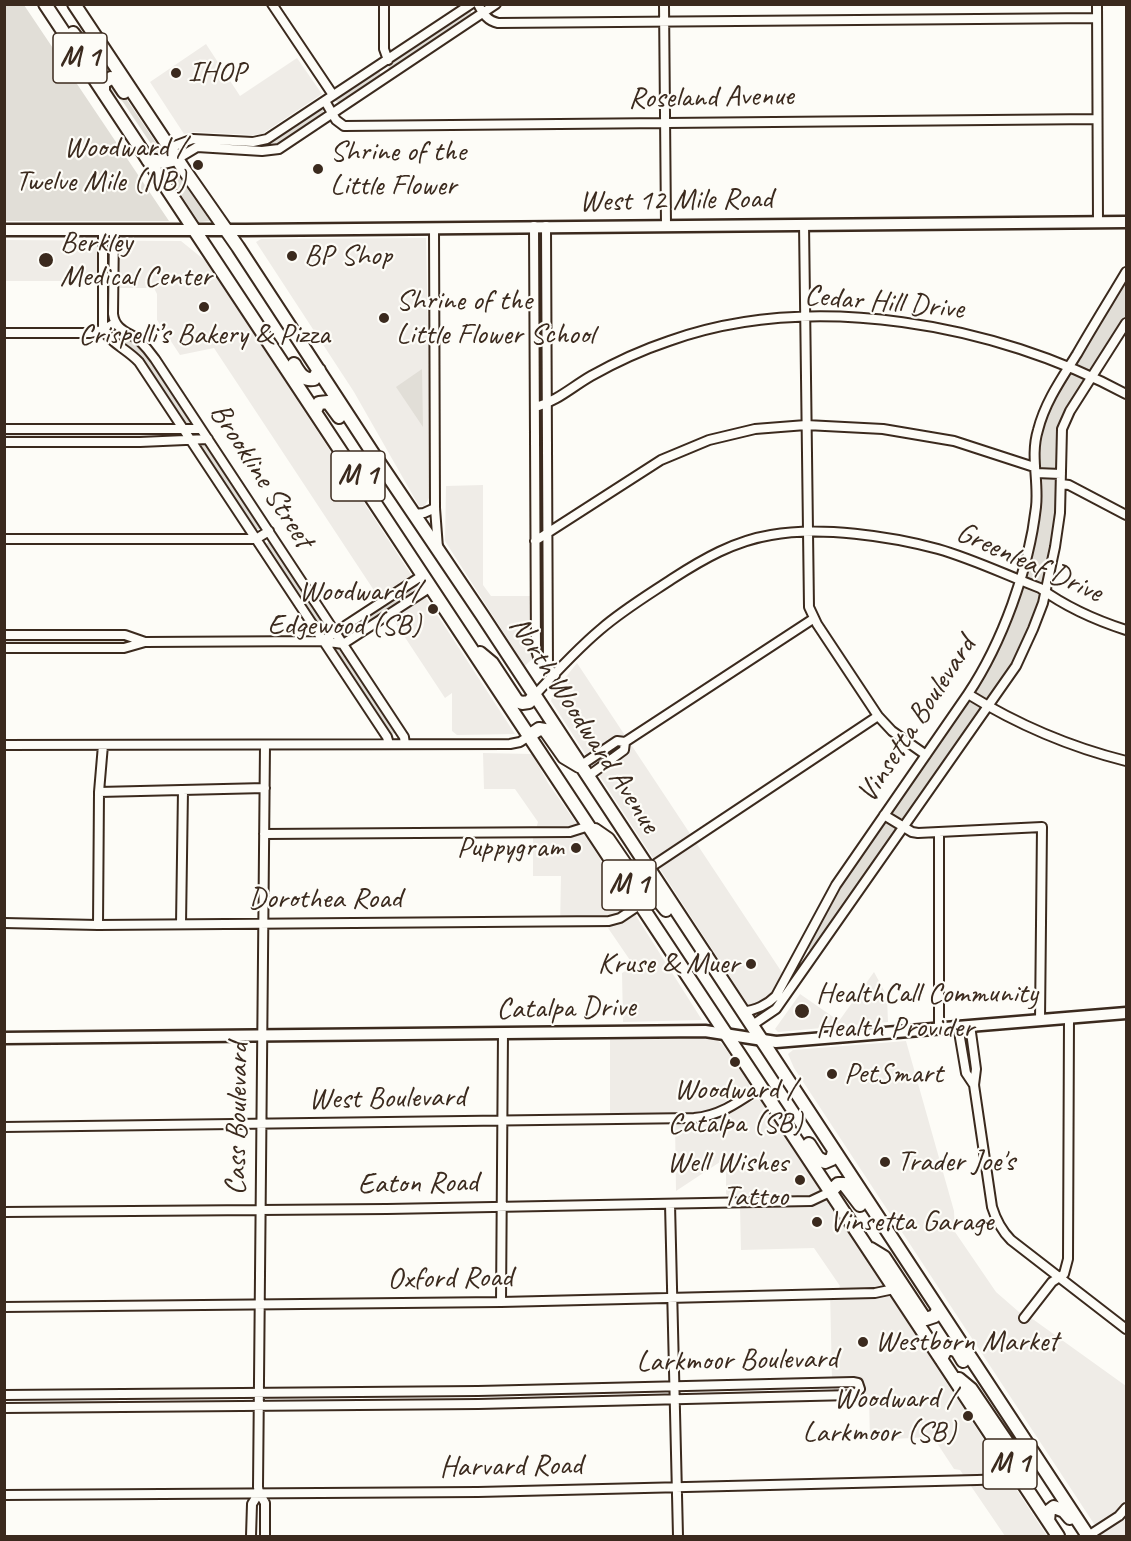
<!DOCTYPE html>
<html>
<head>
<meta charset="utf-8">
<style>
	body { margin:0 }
	#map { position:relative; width:1131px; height:1541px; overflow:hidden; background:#fdfcf7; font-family:Caveat,sans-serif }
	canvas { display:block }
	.frame { position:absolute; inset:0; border:6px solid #3b2a1e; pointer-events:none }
</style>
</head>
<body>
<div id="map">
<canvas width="1131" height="1541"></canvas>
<div class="frame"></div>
</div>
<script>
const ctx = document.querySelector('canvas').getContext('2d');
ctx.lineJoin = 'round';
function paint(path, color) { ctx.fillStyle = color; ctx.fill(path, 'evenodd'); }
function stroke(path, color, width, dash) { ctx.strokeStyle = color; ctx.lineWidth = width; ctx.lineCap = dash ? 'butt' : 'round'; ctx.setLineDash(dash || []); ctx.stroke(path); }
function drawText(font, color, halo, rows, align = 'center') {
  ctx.font = font + ' Caveat,sans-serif'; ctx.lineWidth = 4.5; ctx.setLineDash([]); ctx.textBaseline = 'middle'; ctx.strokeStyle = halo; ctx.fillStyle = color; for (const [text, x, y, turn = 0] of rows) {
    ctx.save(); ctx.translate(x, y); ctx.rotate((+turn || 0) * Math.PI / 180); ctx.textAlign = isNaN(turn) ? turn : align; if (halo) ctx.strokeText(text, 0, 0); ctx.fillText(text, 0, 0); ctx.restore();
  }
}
paint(new Path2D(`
	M206 44 240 96 297 58 322 94 262 134 252 135 195 132 184 134 150 82Z
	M426 238 430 432 429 498 424 507 419 506 354 392 256 242 261 239Z
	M4 240 181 241 207 262 515 734 457 735 452 731V693L445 698 214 348 180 355 157 320V294L154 288H120L95 281H5Z
	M483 485V585L491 596H530L533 658 525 666 445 541 446 486Z
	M577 663 783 974 777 988 765 999 753 1006H749L551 701 553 693Z
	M483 753 532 754 548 783 588 840 702 1020 623 1022 622 973 634 966 608 928H560L561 876H533V839L538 822 515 789H484Z
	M874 972 887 996 888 1022 778 1032 775 1029 800 994 839 1021Z
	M610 1037 714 1038 722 1044 749 1081V1087L705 1114 610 1116Z
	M906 1041 954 1211 955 1232 996 1292 1019 1312 1034 1320 1126 1386V1536H1102L794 1068 788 1054 793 1050Z
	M756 1099 763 1102 1047 1536H1005L960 1470 954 1469 933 1437 870 1440 869 1398H835L832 1380 830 1291 838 1290 840 1286 814 1248 741 1250 740 1207 726 1194V1158L676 1191 675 1123 703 1122 721 1118Z`), '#efece7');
paint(new Path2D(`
	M4 5H24L169 221H5Z
	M470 10 473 15 392 70 388 68 390 62Z
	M379 71 382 76 341 103 335 101 336 97Z
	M110 82H115L166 158 159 156 123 102 108 87Z
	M321 108 323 110V115C303 129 279 150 253 146L266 143Z
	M170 164 203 207 211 221 199 222 162 166Z
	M539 237H542L543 398 542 399 538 398 537 240Z
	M1126 278V318L1090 374 1076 367 1075 360Z
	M117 330C152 349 170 387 191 419L189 424H184L138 357 114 337 113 334Z
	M422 369 423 427 396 387Z
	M1070 371 1086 380 1059 428 1058 468 1056 471H1043C1024 455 1057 387 1070 371Z
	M540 415 544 416 545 530 542 532 539 531 538 418Z
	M5 432 178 433 181 435 179 439H5Z
	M204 443 209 446 259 523 261 527 259 529H253L200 449 201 446Z
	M1041 477H1057L1059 480 1055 532 1046 580 1040 584 1026 581 1023 577Z
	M271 542 328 628 325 631H320L266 549 267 543Z
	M541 548 544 549 543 655 539 651 538 551Z
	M1023 585 1039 591 1041 599C1028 636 1011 668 989 701H986L975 695 974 691 1001 643Z
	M408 589 412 591 411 596 345 638 342 636V631Z
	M5 639H126L131 642 130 644 5 645Z
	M340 647 396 731 392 735 388 733 334 653 336 648Z
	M969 699 983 707 905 820 894 816 892 810Z
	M886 822 894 825 897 831 813 951 809 950 807 945 840 886 881 825Z`), '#e1ded7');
const street = new Path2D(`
	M272 4 333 95
	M384 4V49L388 60
	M478 4C483 14 488 21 498 23L1097 18
	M664 4 666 225
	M1097 4 1098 222
	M325 101 336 120 344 126 1097 119
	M169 148 193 139 253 142 267 139 471 4
	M177 159 197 147 262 151 279 149 496 4
	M804 224 809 607 817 624 878 716 892 731 926 755
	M534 226 536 650 538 657 555 675
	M546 226 548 668
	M434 228 435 508 438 548
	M103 230V330C111 343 128 350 139 362L387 737 389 744
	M114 230 113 314C115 330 128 332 139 340 145 346 150 352 155 359L404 737 405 744
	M4 333H90L103 330 115 323
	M536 407C557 401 572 387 591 376 616 362 642 350 669 341 812 290 996 324 1126 394
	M4 429H200
	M4 442H140L208 439
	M1036 473 1061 474
	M1061 484 1069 485 1126 515
	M414 514 424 513 435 508
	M4 539H256L269 531
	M535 541 661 460 709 440 755 429 806 425 883 429 954 441 1034 467
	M4 635H125L145 642
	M322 641 423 575
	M4 648H124L145 642 322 641 343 644 431 587
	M968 694C1018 725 1070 747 1126 761
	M534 696C555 673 577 649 601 629 623 610 648 595 672 579 703 559 734 541 771 535 820 526 890 536 938 549 973 559 1006 575 1040 588 1066 607 1095 620 1126 630
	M4 745 510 744 520 742 529 736
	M580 766 617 741 625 742 813 619
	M587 777 624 750 625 742
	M99 792 265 788
	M884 815 912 832 918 833 1042 827 1040 1020
	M939 832V1028
	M264 834 570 832 589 826
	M648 869 878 716
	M4 923 98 925 609 921 620 918 641 904
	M181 924 183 790
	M98 925 99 792 103 745
	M742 1012C756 1010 766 1006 776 996L836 885 968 694C1002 643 1029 569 1036 507 1039 481 1030 456 1038 430 1045 402 1062 378 1077 354 1093 326 1110 299 1126 272
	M970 1025 976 1069 974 1085 992 1207C996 1220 1001 1230 1011 1240L1126 1329
	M751 1026 776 1009 1016 666 1033 629 1043 603 1055 547 1060 513 1062 429 1070 411 1126 323
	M958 1026 966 1073 974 1085
	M4 1127 694 1118C720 1116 740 1101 761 1087
	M670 1204 678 1536
	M4 1212 387 1209 811 1201 830 1192
	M501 1302 503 1033
	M4 1307 501 1302 875 1293 894 1289
	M1024 1318 1052 1282 1064 1274 1068 1259 1069 1017
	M4 1395 478 1391 853 1382 858 1383 860 1389 855 1394 852 1395 478 1404 4 1408
	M4 1495 478 1492 977 1480 1006 1479 1017 1475
	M251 1536 252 1504 259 1493
	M265 1536V1503L259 1493 258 1487 265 745
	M1088 1536 1119 1516 1126 1508`);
const secondary = new Path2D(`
	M4 230H246L1126 222
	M4 1038 705 1031 776 1042 1126 1013`);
const primary = new Path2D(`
	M45 4 1058 1536
	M74 4 185 171 238 247 372 452 482 615 1088 1536
	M73 33 82 45 88 49 94 46 96 37
	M103 92V83L111 78 116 80 124 92
	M148 160 164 162 177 159
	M294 364C299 372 303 381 314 379L319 370
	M315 411 319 403 328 402 339 417
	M480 653 492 663 517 701 522 703 529 702 534 696
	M529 736 539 729 545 730 564 757 579 766
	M595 830 608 839 634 877 638 878 645 876 648 869
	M641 904 648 894H653L666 910
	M809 1144 818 1158 825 1162 832 1159 834 1151
	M830 1192 838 1184H844L860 1205
	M871 1249 884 1257 923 1316 926 1319 935 1316 938 1309
	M941 1359 945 1351 950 1348 957 1351 963 1361
	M959 1379 971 1389 1011 1448 1021 1446 1023 1439
	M1048 1521 1049 1511 1054 1507 1064 1511 1070 1518`);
stroke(street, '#3b2a1e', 12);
stroke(secondary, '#3b2a1e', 15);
stroke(primary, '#3b2a1e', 16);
stroke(street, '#fdfcf7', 8);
stroke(secondary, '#fdfcf7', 10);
stroke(primary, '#fdfcf7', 12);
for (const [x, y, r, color] of [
	[176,73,6,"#3b2a1e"],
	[198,165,6,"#3b2a1e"],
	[318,169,6,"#3b2a1e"],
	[292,256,6,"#3b2a1e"],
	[46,260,8,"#3b2a1e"],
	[204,307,6,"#3b2a1e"],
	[384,318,6,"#3b2a1e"],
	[433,609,6,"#3b2a1e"],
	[576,848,6,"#3b2a1e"],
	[751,964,6,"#3b2a1e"],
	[802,1011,8,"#3b2a1e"],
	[735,1062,6,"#3b2a1e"],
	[832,1074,6,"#3b2a1e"],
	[885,1162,6,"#3b2a1e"],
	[800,1180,6,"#3b2a1e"],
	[817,1222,6,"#3b2a1e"],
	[863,1342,6,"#3b2a1e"],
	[968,1416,6,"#3b2a1e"]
]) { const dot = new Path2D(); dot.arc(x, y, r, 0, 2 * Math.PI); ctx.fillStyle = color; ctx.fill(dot); stroke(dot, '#fdfcf7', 2); }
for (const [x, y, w] of [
	[80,58,54],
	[358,476,54],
	[629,885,54],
	[1010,1464,54]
]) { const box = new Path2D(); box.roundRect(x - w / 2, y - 25, w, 50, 4.5); ctx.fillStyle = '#fdfcf7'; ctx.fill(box); stroke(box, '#3b2a1e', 1.5); }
drawText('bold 28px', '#3b2a1e', null, [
	["M 1",80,58],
	["M 1",358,476],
	["M 1",629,885],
	["M 1",1010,1464]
]);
drawText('30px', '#3b2a1e', '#fdfcf7', [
	["IHOP",188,73],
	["Woodward /",186,148,"right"],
	["Twelve Mile (NB)",186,182,"right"],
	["Shrine of the",330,152],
	["Little Flower",330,186],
	["Berkley",60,243],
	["Medical Center",60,277],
	["BP Shop",304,256],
	["Shrine of the",396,301],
	["Little Flower School",396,335],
	["Crispelli’s Bakery & Pizza",204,335,"center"],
	["Woodward /",421,592,"right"],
	["Edgewood (SB)",421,626,"right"],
	["Puppygram",564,848,"right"],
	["Kruse & Muer",739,964,"right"],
	["HealthCall Community",816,994],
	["Health Provider",816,1028],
	["PetSmart",844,1074],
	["Woodward /",735,1090,"center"],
	["Catalpa (SB)",735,1124,"center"],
	["Trader Joe's",897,1162],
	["Well Wishes",788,1163,"right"],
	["Tattoo",788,1197,"right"],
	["Vinsetta Garage",829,1222],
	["Westborn Market",875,1342],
	["Woodward /",956,1399,"right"],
	["Larkmoor (SB)",956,1433,"right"]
], 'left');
drawText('30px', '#3b2a1e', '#fdfcf7', [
	["Roseland Avenue",711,98,-1],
	["West 12 Mile Road",676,201,-1],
	["Cedar Hill Drive",884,303,5],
	["Brookline Street",261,476,57],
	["Greenleaf Drive",1029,563,24],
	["Vinsetta Boulevard",917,720,-57],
	["North Woodward Avenue",584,725,57],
	["Dorothea Road",325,899],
	["Catalpa Drive",566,1009,-1],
	["West Boulevard",387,1099,-1],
	["Cass Boulevard",238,1119,-89],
	["Eaton Road",418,1184,-1],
	["Oxford Road",450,1279,-1],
	["Larkmoor Boulevard",737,1361,-1],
	["Harvard Road",511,1467,-1]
]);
</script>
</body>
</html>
